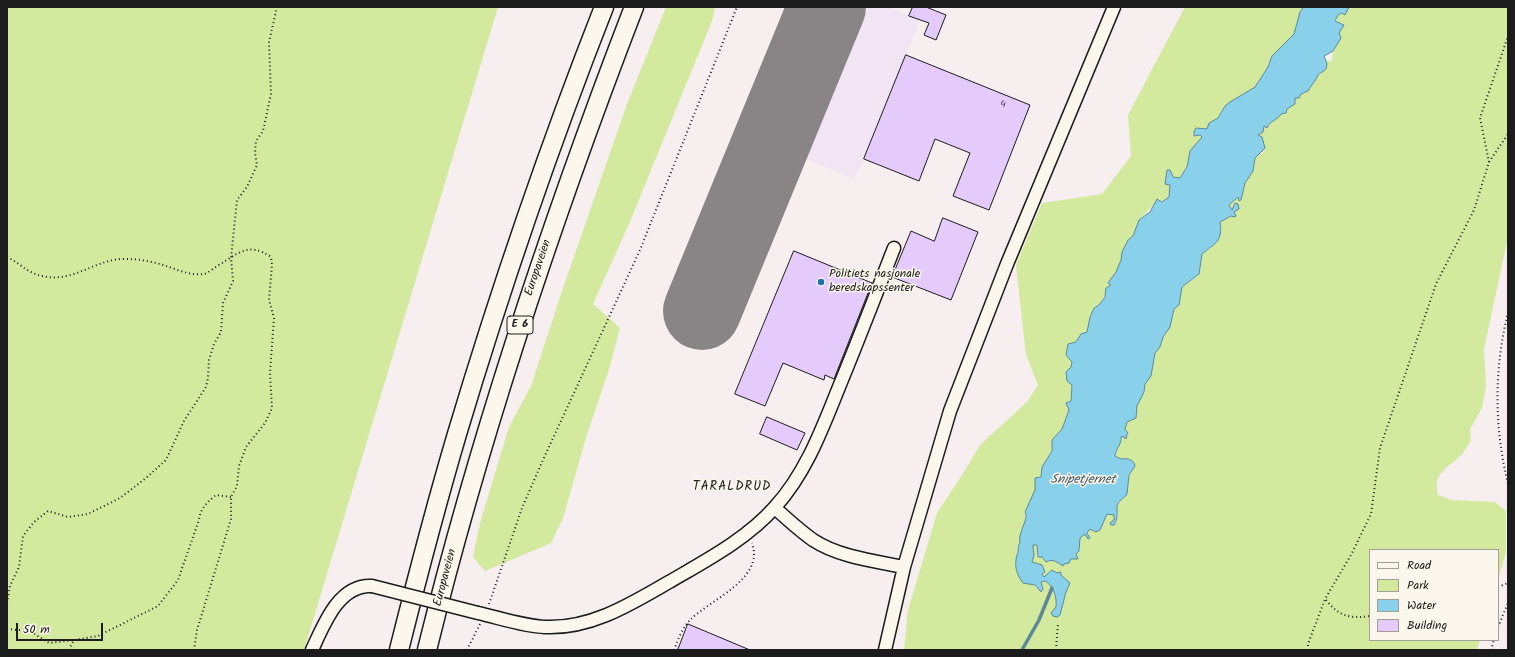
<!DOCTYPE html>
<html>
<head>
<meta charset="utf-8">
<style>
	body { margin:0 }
	#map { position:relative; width:1515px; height:657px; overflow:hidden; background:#f6eeef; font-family:Kalam,sans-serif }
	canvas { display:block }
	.frame { position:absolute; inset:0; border:8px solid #1c1c1c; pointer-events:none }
	.legend { position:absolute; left:1369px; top:549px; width:130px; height:92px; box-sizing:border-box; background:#fbf7ec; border:1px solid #a29f99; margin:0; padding:5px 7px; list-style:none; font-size:12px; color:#1c1c1c }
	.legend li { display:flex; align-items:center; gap:8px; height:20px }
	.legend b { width:20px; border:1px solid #a29f99 }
	.scale { position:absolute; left:16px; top:623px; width:87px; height:18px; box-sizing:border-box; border:2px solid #1c1c1c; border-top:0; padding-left:5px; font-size:12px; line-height:14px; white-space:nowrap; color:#1c1c1c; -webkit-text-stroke:3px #fbf7ec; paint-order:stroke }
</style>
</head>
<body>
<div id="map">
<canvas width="1515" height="657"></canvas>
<div class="frame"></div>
<ul class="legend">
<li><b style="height:5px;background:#fbf7ec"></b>Road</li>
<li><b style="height:11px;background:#d3e99e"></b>Park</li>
<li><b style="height:11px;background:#89d0eb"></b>Water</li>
<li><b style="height:11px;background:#e4cbfb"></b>Building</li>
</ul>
<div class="scale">50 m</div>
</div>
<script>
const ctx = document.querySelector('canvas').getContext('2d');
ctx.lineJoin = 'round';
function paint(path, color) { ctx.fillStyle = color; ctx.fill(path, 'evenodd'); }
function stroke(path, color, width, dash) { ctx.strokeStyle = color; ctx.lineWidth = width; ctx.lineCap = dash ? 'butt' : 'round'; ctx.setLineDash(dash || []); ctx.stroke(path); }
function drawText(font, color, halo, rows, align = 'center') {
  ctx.font = font + ' Kalam,sans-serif'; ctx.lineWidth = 3; ctx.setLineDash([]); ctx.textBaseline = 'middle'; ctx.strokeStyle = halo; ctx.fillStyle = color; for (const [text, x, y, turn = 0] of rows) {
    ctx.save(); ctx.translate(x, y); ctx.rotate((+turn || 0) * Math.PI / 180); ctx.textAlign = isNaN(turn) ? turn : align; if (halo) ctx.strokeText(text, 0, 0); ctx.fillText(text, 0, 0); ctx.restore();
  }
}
paint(new Path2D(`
	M862 7H888L920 20 864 159 854 179 801 157Z`), '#f1e4f3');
paint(new Path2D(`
	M7 7H498L304 650H7Z
	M666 7H715L712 21 629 224 593 304 620 328 608 373 587 434 563 518 551 543 485 571 473 557 480 523 509 427 531 386 561 294 627 104Z
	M1185 7H1307L1302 10 1298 19 1294 34 1272 56 1268 67 1255 87 1208 125 1207 129H1196L1194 131V136L1200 135 1202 137 1190 151 1187 167 1180 178 1173 177 1171 172 1167 177 1166 185H1170C1172 191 1169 198 1164 202L1159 199 1139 220 1133 236 1128 240 1122 252 1121 260 1116 272 1108 283 1111 285 1100 303 1094 308 1090 317 1087 332 1081 334 1076 342 1070 343 1068 358 1072 362 1071 368 1066 375 1067 381 1072 385 1071 401 1066 403 1069 410 1062 429 1057 434 1051 447 1052 451 1042 467V474L1035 485C1037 494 1029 503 1025 512 1029 518 1018 534 1020 543 1017 547 1018 552 1017 555 1014 566 1016 574 1024 583L1033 584 1037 589 1043 581 1051 585 1056 599 1057 606 1052 612 1060 615 1066 592 1070 583 1061 575 1062 573 1054 572 1052 570 1044 578 1042 574 1045 573 1042 565 1032 562 1034 555 1033 545 1037 546V557H1042L1046 562 1052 560 1064 565V564L1071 559H1078L1076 555 1079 551 1080 538 1085 534 1087 538 1090 535 1087 532 1090 529 1096 532 1100 530 1107 514H1114V520L1111 525H1114L1118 516 1117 507 1127 489 1129 475 1134 468 1135 463 1126 458 1121 459 1116 456C1116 448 1121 445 1121 437L1126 435 1125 429 1127 422 1136 415 1137 406 1144 392 1145 384 1151 376 1155 353 1160 347 1164 336 1170 327 1174 309 1179 305 1182 287 1198 276 1202 254 1211 248 1221 228 1220 222 1236 213 1234 212 1238 204 1233 205 1232 210 1229 205 1238 197 1239 201 1241 200 1245 183 1253 170 1255 158 1265 151 1261 136 1258 135 1262 133 1264 126 1268 127C1272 116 1291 113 1295 98H1298L1301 94 1307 92 1317 75H1320L1327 64 1326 60 1331 61 1332 60 1333 48 1343 23 1336 22 1338 15 1348 10 1349 7H1508V237L1484 349 1486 386 1482 408 1470 429 1471 441C1468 445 1465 450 1462 454 1449 468 1432 472 1438 495L1452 500 1495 502 1506 511V552L1498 580V550H1370V640H1480L1477 650H904L908 610 937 513 964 472 980 445 1027 402 1038 385 1026 355 1016 265 1042 203 1102 194 1131 156 1128 115Z`), '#d3e99e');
const water = new Path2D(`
	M1304 7H1349L1345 15 1342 13 1338 15 1335 21 1344 25 1339 33 1341 38 1333 51 1324 56 1327 64 1326 69 1318 75C1316 81 1311 85 1308 91L1301 94 1299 98H1295V104L1287 109 1286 113 1281 114C1278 120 1269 121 1267 128L1264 126 1263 132 1258 135 1262 137 1265 148 1255 158 1253 171 1245 183 1241 200 1239 201 1238 197 1229 205 1232 210 1235 203 1238 204 1239 209 1234 212 1236 216 1234 217 1231 216 1220 222C1223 242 1215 243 1202 254L1199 274 1182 287 1179 305 1174 309 1170 327 1163 337 1160 347 1155 353 1151 376 1145 384 1144 392 1137 406 1136 418 1127 422 1125 429 1128 433 1126 436 1127 438H1124L1123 436 1121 437C1122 444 1116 448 1115 456L1121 459C1126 458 1134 459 1135 466L1129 475 1127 494C1124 499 1118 500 1117 507 1117 514 1118 519 1114 525H1111L1110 523 1114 520V515L1107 514 1100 530 1096 532 1090 529 1087 533 1090 538 1088 539 1085 534 1080 538 1079 551 1076 554 1078 559H1071L1069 563 1064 564 1063 566C1058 563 1053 558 1046 562L1042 557H1038L1037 545H1033L1034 555 1032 562 1042 565 1045 572 1042 574 1044 577 1052 570 1057 573 1061 572V575L1070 583 1066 592 1060 615 1057 617 1053 616 1051 613 1056 607C1057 598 1054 586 1045 581L1041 582 1043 589 1041 592 1035 585 1023 583C1016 574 1014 565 1017 555 1019 552 1017 547 1020 543 1017 534 1030 517 1025 512L1035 490V478L1041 477 1042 467 1052 451V440L1062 429 1069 410 1066 403 1071 401 1072 385 1067 381 1066 372 1071 367 1072 362 1066 355 1068 344 1076 342 1081 334 1087 332 1090 317 1094 308 1099 305 1105 297 1106 288 1111 285 1108 283 1116 272 1121 260 1122 252 1128 240 1133 236 1139 220 1150 212 1157 199 1162 202 1169 197 1170 185 1165 184 1167 170H1170L1173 177 1180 178 1187 167 1190 151 1202 137 1200 135 1194 136V131L1196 128 1207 129 1209 123 1218 118 1225 106 1230 102 1255 87 1268 67 1272 56 1294 34 1300 12Z`);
paint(water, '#89d0eb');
stroke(water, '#5d8898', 1);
stroke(new Path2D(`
	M1022 650 1039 620 1052 588`), '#5d8898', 3.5);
stroke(new Path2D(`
	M702 311 827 7`), '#898586', 78);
const building = new Path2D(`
	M913 7H926L946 15 936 40 924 35 929 23 909 16Z
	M906 55 1030 105 989 210 953 196 970 153 935 139 919 181 864 159Z
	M943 218 978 232 951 300 892 277 911 231 934 241Z
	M794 251 872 283 834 379 825 375 824 380 783 363 765 406 735 394Z
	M767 417 805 433 797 450 760 434Z
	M688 624 750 650H678Z`);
paint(building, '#e4cbfb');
stroke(building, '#1c1c1c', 1);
const minor = new Path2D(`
	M775 508C787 519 799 530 813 540 839 557 874 561 904 567
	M478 613C500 618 523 626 545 627 591 629 631 604 669 582 705 561 747 539 775 507 806 473 822 429 839 387 858 341 876 294 894 248
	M312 650C324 624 339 584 372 586
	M885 650 904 567 950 411 1007 264 1114 7`);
const highway = new Path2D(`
	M399 650C417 578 436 505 457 434 500 290 549 147 604 7
	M427 650C481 431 553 217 634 7`);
stroke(minor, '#1c1c1c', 15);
stroke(highway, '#1c1c1c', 21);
stroke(new Path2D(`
	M1489 162 1508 134
	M7 257C16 261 24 269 33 273 70 289 94 257 127 259 138 259 149 261 160 264 174 268 188 276 204 274 208 273 213 269 217 266 238 254 248 241 271 257L272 265 269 300 274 318 270 373 272 408 265 423 246 447 239 466 237 486 231 497V519L197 630 194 650
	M1508 312C1494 370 1494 426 1508 484
	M1498 587 1508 583
	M1326 600C1339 616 1349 619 1370 616
	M7 603 10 586 19 567 23 536 34 522 48 511 68 517 88 514 120 498 146 478 166 460 184 421 206 387 208 378 209 360 214 344 221 332 223 303 233 281 231 258 237 200 247 187 257 165 255 153 256 141 263 131 271 94 269 42 277 7
	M489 604 522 508 542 462 640 250 737 7
	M1498 627 1508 603
	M7 629 30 631 49 643 74 640
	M69 650 74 640 98 636 158 606 178 580 199 520C200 509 207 502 216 495L231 497
	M467 650 480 624
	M674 650C678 640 682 628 690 620 711 599 765 579 752 543
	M1056 650 1058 623
	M1308 650V644L1325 599 1351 555 1371 514 1380 448 1436 284 1474 210 1489 162 1480 118 1508 36
	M1491 650 1494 640`), '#1c1c1c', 2, [1, 3]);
stroke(minor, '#fbf7ec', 12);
stroke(highway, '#fbf7ec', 18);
const minorBridge = new Path2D(`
	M372 586 478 613`);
stroke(minorBridge, '#1c1c1c', 15, []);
stroke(minorBridge, '#fbf7ec', 12);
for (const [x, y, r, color] of [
	[821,282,4,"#1f6fb2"]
]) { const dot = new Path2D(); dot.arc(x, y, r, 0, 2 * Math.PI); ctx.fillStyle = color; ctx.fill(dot); stroke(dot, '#fbf7ec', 1.5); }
drawText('10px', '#4e4854', null, [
	["4",1003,105]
]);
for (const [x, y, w] of [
	[520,325,26]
]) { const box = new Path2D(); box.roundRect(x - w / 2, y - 9, w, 18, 3); ctx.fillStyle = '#fbf7ec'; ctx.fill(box); stroke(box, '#1c1c1c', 1); }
drawText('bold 11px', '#1c1c1c', null, [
	["E 6",520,325]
]);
drawText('12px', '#1c1c1c', '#fbf7ec', [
	["Europaveien",539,268,-71],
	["Europaveien",446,578,-75]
]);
drawText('12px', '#1c1c1c', '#fbf7ec', [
	["Politiets nasjonale",829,275],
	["beredskapssenter",829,289]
], 'left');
drawText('italic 13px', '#425b64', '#fbf7ec', [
	["Snipetjernet",1083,481]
]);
ctx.letterSpacing = '1px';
drawText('13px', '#1c1c1c', '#fbf7ec', [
	["TARALDRUD",732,488]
]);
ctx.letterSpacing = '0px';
</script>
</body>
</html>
